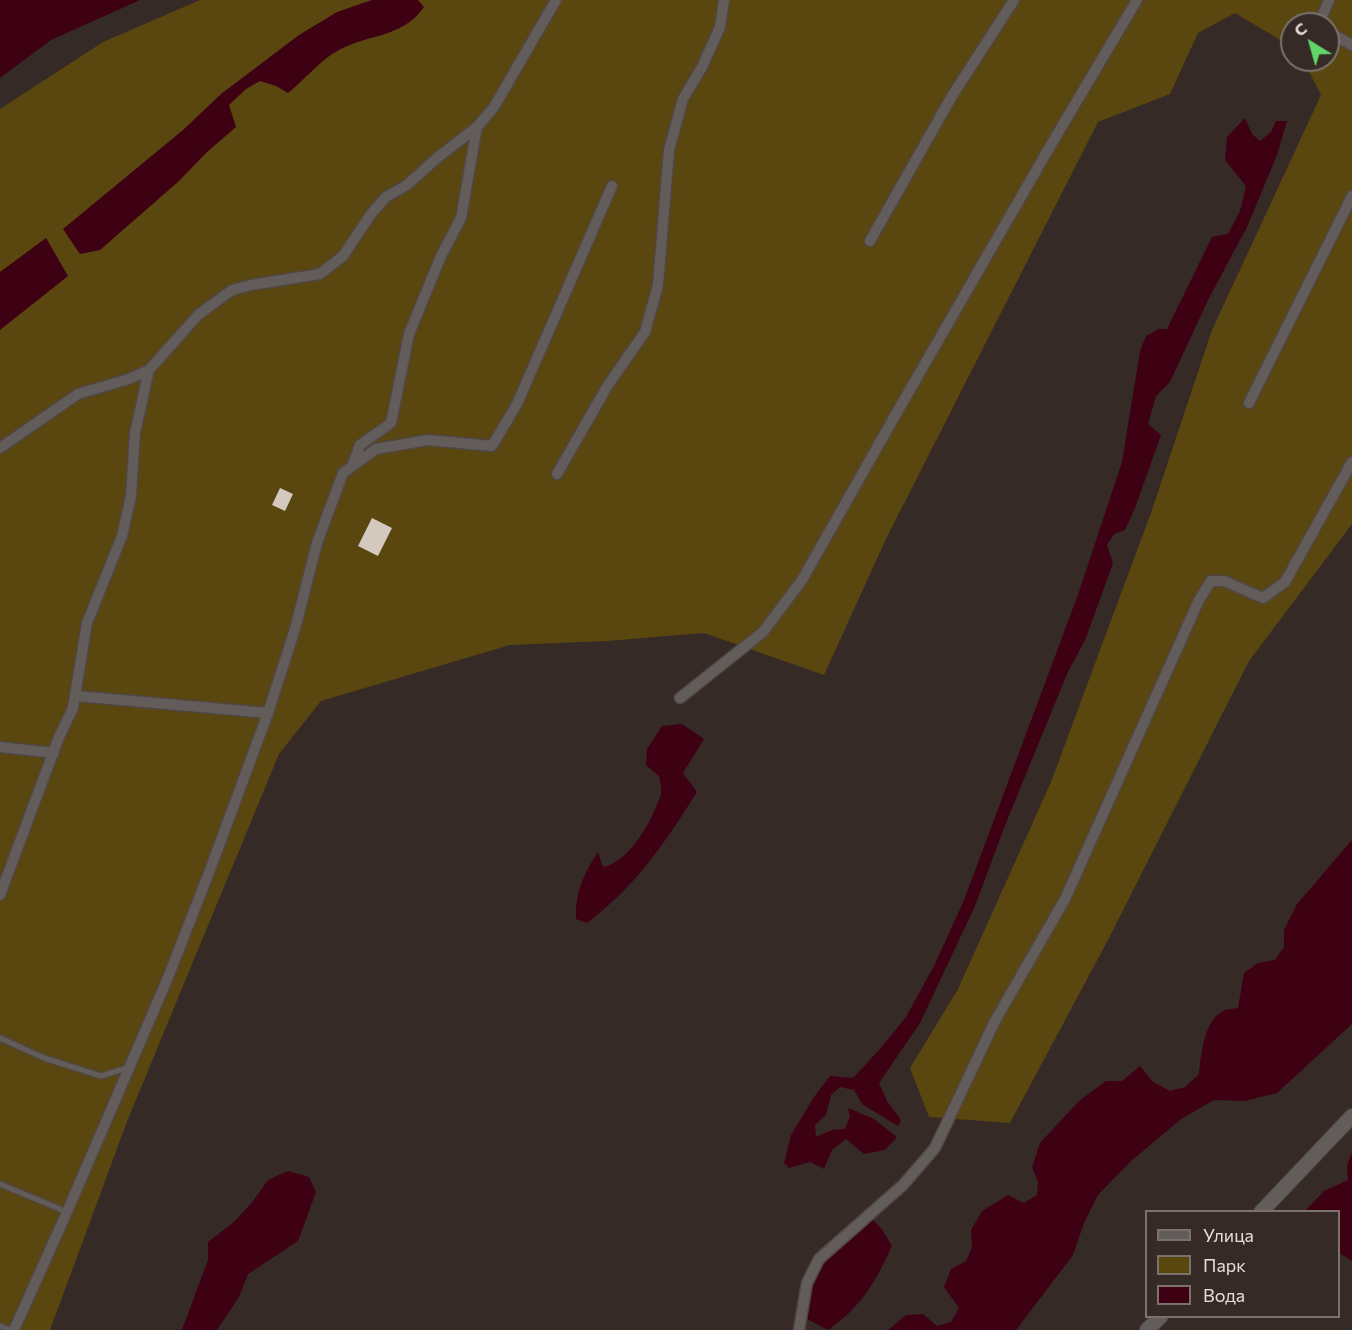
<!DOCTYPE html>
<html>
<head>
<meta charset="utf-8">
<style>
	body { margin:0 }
	#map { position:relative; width:1352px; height:1330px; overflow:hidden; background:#352a25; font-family:Commissioner,sans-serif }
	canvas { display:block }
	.legend { position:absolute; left:1145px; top:1210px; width:195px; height:108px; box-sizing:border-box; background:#352a25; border:2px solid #7b726d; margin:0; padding:8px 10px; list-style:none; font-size:18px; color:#e4ddd9 }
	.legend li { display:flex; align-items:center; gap:12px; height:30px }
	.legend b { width:30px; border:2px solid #7b726d }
	.north { position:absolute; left:1280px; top:12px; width:60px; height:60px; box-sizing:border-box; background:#352a25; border:2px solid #7b726d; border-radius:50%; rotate:323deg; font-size:16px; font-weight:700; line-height:24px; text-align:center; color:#e4ddd9 }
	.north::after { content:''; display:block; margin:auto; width:21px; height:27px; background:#60d56b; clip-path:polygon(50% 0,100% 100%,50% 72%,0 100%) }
</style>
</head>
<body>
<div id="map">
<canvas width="1352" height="1330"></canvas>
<ul class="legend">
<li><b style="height:8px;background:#625c5a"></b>Улица</li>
<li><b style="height:16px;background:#5a460f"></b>Парк</li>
<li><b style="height:16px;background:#3e0013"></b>Вода</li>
</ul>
<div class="north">С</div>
</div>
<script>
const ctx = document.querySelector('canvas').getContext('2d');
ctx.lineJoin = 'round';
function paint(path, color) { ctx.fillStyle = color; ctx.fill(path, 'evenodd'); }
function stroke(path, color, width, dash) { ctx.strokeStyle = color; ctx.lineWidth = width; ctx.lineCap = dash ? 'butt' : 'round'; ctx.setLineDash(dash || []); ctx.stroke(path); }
paint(new Path2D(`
	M200 0H1352V524L1249 661 1108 940 1010 1123 929 1117 910 1068 958 989 1051 782 1152 510 1212 330 1321 95 1303 60H1328V24H1292V47L1235 13 1198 33 1170 94 1098 122 886 539 824 675 704 633 607 641 510 645 321 701 279 754 128 1119 50 1330H0V109L103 42Z`), '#5a460f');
paint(new Path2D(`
	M0 0H140L51 40 0 78Z
	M372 0H418L424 7C401 40 365 33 334 53 319 62 303 81 288 93L276 86 260 81 246 89 229 105 236 127 207 152 179 181 100 250 80 254 63 229 183 130 221 94 299 35 337 12Z
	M1245 118 1252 134 1260 141 1271 132 1276 121H1287L1277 155 1247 227 1209 298 1170 382 1156 396 1148 424 1161 435 1135 508 1125 530 1114 534 1107 545 1113 563 1086 638 1067 674 1006 823 975 906 920 1023 879 1083 887 1101 901 1120 898 1126 862 1104 854 1090 840 1087 831 1095 826 1115 815 1125 816 1137 832 1130 845 1129 850 1116 848 1108 874 1119 897 1137 885 1150 864 1154 846 1139 832 1150 824 1169 810 1162 789 1168 784 1163 791 1135 814 1097 830 1076 853 1078 879 1050 906 1017 935 964 964 900 1079 592 1122 462 1140 351 1146 336 1159 329H1167L1212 237 1228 234 1240 211 1246 186 1225 160 1227 137Z
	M46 238 68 276 0 330V272Z
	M682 724 704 739 683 773 697 792C664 844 637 885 587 923L576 919C575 893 584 873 598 852L603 867C630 862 653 819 661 794 662 789 660 782 659 776L646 765 647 749 662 726Z
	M1352 840V1024L1277 1093 1245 1101 1214 1100 1181 1119 1130 1162 1098 1195 1084 1223 1073 1255 1016 1330H888L906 1315 923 1314 937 1326 951 1322 959 1308 944 1287 951 1269 966 1261 972 1247 971 1230 982 1211 1008 1195 1024 1203 1037 1195 1038 1182 1032 1167 1040 1143 1079 1101 1106 1081H1122L1140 1066 1153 1082 1170 1091 1185 1087 1199 1074C1201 1055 1204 1020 1223 1011 1227 1009 1234 1009 1238 1008L1244 973 1258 963 1275 960 1284 947V930L1297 904Z
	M1352 1152V1261L1339 1253 1338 1212 1306 1210 1324 1191 1348 1180 1347 1165Z
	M288 1171 309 1177 316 1192 298 1241 248 1274 239 1297 217 1330H182L208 1260V1242L235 1221 253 1201 268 1180Z
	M872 1219 882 1229 892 1246C874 1284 863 1305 828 1330L807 1319C807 1311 807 1302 808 1295 816 1260 845 1240 872 1219Z`), '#3e0013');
paint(new Path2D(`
	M280 488 293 494 285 511 272 505Z
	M372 518 392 528 378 556 358 546Z`), '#d3c9bf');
const service = new Path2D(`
	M0 1038 44 1058 101 1076 127 1068
	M0 1184 67 1212
	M0 1326 10 1330`);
const minor = new Path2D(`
	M1319 24 1329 0
	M1328 32 1352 45
	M870 241 952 96 1014 0
	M1249 403 1352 196
	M0 448 78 394 129 379 149 370 198 315 232 290 251 285 320 274 343 256 371 214 386 197 407 185 437 158 477 127 494 107 556 0
	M352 466 360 445 391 423 409 334 441 256 461 218 477 127
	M557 474 608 385 645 332 658 285 669 150 683 99 702 67 720 27 724 0
	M76 696 268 713
	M680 698 763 632 802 580 900 407 1052 143 1137 0
	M0 747 54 753
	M0 895 59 737 73 708 87 623 122 536 131 496 135 433 149 370
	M14 1330 67 1212 167 980 210 870 268 713 295 629 317 543 343 473 376 449 428 440 492 446 517 404 612 186
	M799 1330 807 1283 819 1259 903 1185 935 1148 995 1021 1065 899 1199 600 1211 581H1224L1263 598 1285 582 1352 462`);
const tertiary = new Path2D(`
	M1261 1212 1352 1116
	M1147 1330 1161 1316`);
stroke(service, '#514742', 8);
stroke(minor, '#514742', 13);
stroke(tertiary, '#514742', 16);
stroke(service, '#625c5a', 5);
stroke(minor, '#625c5a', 10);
stroke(tertiary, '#625c5a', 14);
</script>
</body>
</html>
